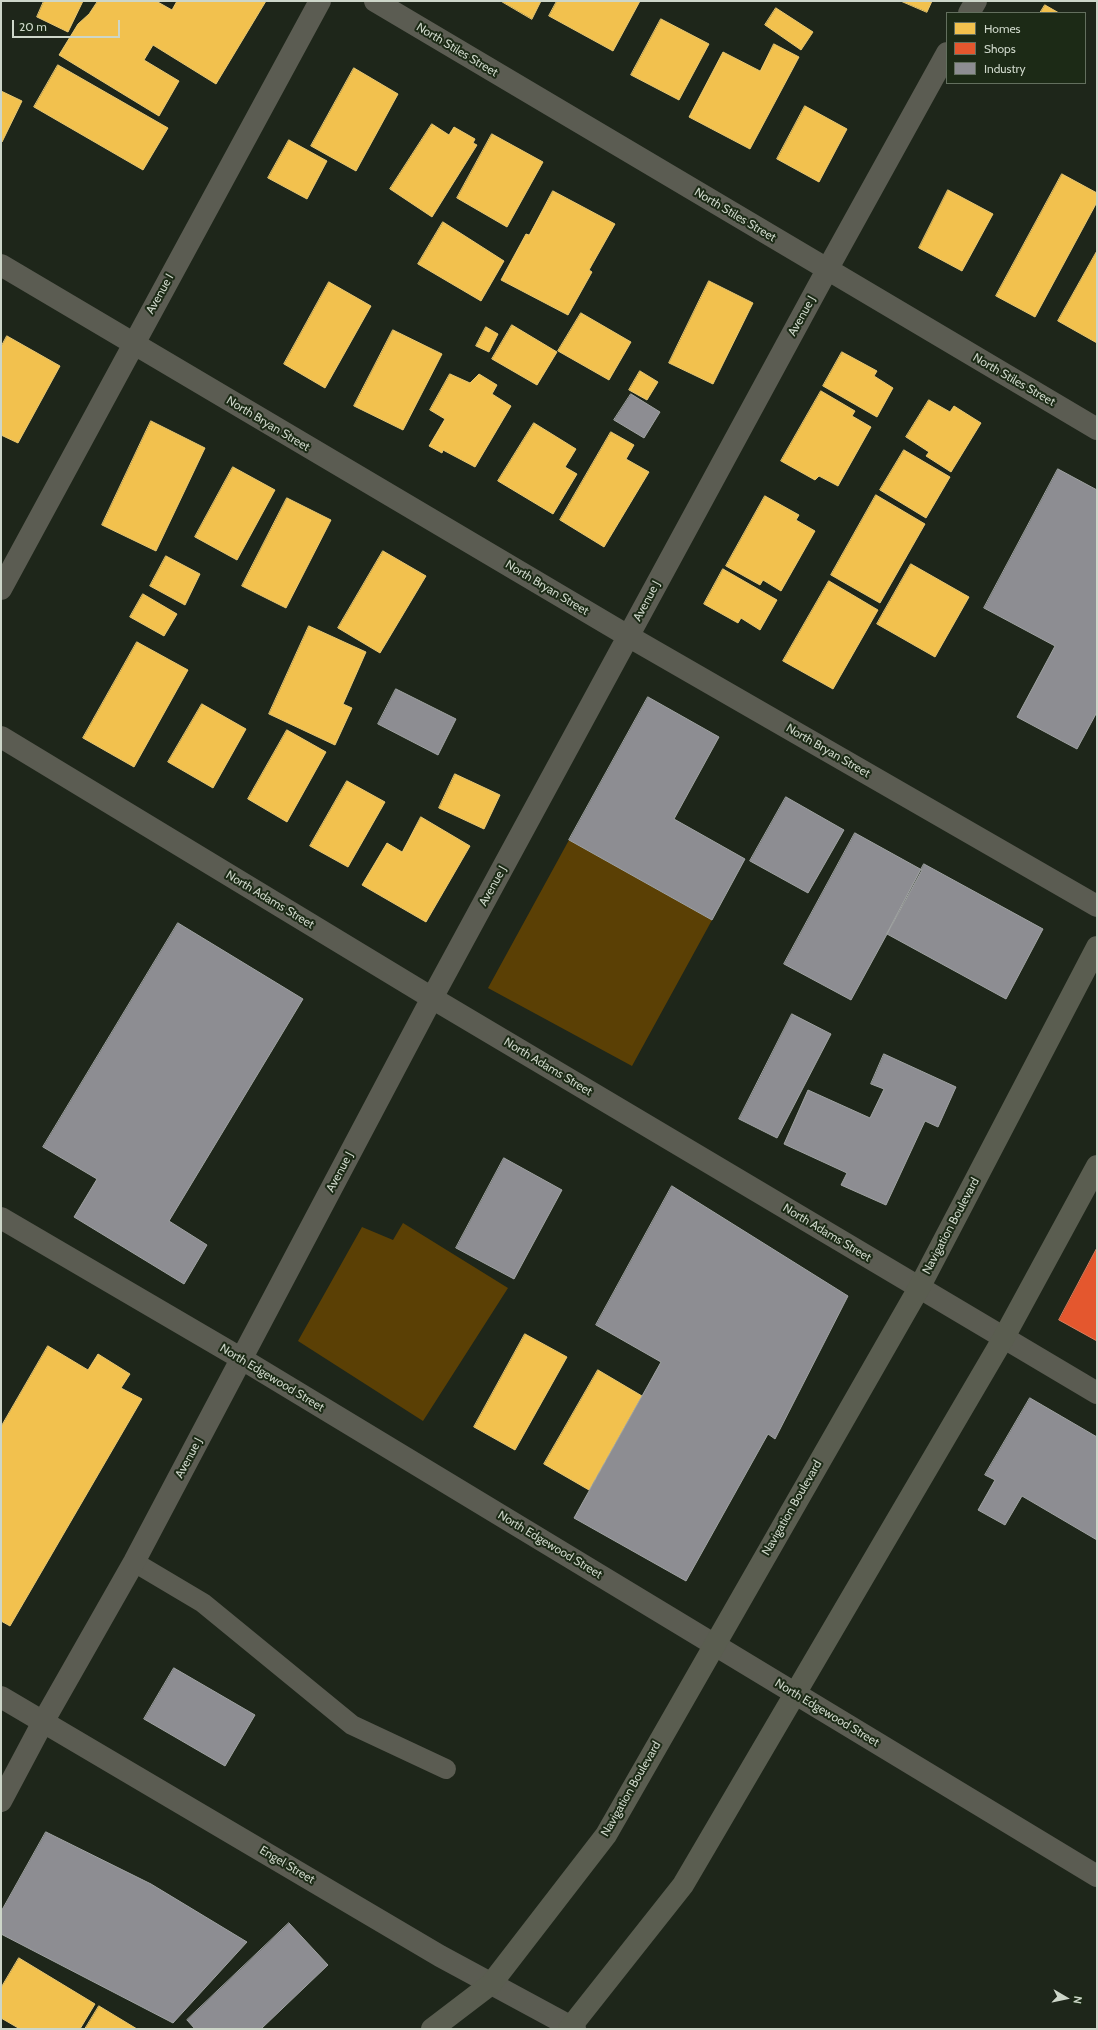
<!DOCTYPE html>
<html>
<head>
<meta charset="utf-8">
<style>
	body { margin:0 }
	#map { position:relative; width:1098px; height:2030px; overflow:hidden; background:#1e261a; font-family:Cabin,sans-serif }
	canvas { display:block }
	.frame { position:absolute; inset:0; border:2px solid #cdd6c9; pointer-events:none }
	.legend { position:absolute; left:946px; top:12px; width:140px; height:72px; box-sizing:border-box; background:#1c2a16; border:1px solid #636f5e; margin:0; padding:5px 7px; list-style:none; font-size:12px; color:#cdd6c9 }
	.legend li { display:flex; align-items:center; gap:8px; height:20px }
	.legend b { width:20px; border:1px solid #636f5e }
	.north { position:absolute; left:1046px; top:1978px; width:40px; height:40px; -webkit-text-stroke:3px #1c2a16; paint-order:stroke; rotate:99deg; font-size:11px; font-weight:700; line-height:16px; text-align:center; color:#cdd6c9 }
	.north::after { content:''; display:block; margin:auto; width:14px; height:18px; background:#cdd6c9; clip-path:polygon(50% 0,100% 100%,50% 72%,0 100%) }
	.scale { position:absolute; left:12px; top:20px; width:108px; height:18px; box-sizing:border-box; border:2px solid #cdd6c9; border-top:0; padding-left:5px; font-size:12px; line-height:14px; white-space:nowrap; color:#cdd6c9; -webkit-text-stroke:3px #1c2a16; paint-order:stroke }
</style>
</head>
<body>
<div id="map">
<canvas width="1098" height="2030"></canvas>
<div class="frame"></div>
<ul class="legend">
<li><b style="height:11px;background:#f2c14e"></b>Homes</li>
<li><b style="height:11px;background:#e4572e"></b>Shops</li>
<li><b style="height:11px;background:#8d8d92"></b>Industry</li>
</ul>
<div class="north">N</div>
<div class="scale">20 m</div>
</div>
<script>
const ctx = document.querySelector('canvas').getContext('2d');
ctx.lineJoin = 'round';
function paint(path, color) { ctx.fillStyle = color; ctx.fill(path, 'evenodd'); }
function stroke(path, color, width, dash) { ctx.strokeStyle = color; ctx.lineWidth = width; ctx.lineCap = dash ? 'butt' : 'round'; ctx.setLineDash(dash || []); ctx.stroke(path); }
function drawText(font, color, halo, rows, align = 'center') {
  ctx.font = font + ' Cabin,sans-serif'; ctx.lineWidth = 4; ctx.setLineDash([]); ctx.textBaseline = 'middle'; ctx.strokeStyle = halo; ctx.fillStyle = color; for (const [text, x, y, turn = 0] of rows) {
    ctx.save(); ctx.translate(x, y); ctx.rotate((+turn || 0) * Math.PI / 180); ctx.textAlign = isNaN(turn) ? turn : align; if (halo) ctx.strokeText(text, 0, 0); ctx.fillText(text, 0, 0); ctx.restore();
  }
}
paint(new Path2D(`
	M569 840 712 920 632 1066 488 988Z
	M403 1223 508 1288 423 1421 298 1341 362 1227 393 1240Z`), '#5b4005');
const homes = new Path2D(`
	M44 1H83L68 32 37 17Z
	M98 1H156L172 10 177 1H266L216 84 153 45 144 60 179 81 159 116 59 55 78 24 89 14Z
	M501 1H541L532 19Z
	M557 1H640L613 51 549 16Z
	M901 1H932L927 12Z
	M1045 5 1059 13H1040Z
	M776 8 813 32 801 50 765 25Z
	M661 19 709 44 679 100 631 75Z
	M774 44 799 57 750 149 689 117 723 52 760 71Z
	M58 65 168 128 143 170 34 107Z
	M354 68 398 94 356 171 311 146Z
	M1 91 22 101 2 142H1Z
	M805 106 847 129 819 182 777 159Z
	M432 124 449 135 454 127 475 139 473 143 477 145 432 217 390 189Z
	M492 134 543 162 507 227 457 198Z
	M289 140 327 161 307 199 268 178Z
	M1062 174 1097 193V202L1035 317 996 296Z
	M948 190 993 214 962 271 919 248Z
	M553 191 615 224 589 270 592 272 568 315 501 280 526 234 529 235Z
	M443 222 504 261 481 301 418 264Z
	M1097 251V343L1058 321Z
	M709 281 753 303 713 384 669 363Z
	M329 282 371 306 325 388 284 364Z
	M581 313 631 342 609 380 558 351Z
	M512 325 557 352 537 385 492 359Z
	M486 327 498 334 489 352 476 346Z
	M393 330 442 354 403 430 354 406Z
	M7 336 60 366 18 443 1 435V347Z
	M842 352 877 371 874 376 893 388 877 417 823 386Z
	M640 371 658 382 647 400 629 390Z
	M450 374 470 383 479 374 497 385 492 394 511 406 475 467 443 450 442 453 429 446 445 419 430 410Z
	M821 391 855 411 852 416 871 427 838 486 819 476 815 480 781 461Z
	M929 400 950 412 954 406 981 423 951 472 926 456 929 452 906 437Z
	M151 421 205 448 156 551 102 525Z
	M534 423 576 449 565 467 577 474 553 514 498 481Z
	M611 432 634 445 626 459 649 472 604 547 560 520Z
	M904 450 950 477 926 518 880 490Z
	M233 467 275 490 237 560 195 537Z
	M876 495 925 524 880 603 831 575Z
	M765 496 799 515 796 520 815 531 781 591 763 580 760 585 726 566Z
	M287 498 331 520 286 608 242 586Z
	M383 551 426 576 380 653 338 628Z
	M166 556 200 574 185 605 150 586Z
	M911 564 969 597 935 657 877 624Z
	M723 569 777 600 760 630 741 618 738 623 704 604Z
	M829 581 878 610 833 689 783 661Z
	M143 594 177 614 164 636 130 617Z
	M309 626 366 652 343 704 352 708 335 745 269 714Z
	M137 642 188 670 134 767 83 738Z
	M202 704 246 729 213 788 168 762Z
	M287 730 326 752 287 822 248 799Z
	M455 774 500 795 484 829 439 808Z
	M347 781 385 802 348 867 310 846Z
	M421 817 470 846 426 922 362 885 387 843 402 852Z
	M525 1334 567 1357 515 1450 474 1427Z
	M48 1346 88 1370 98 1354 130 1374 121 1388 142 1399 10 1626 1 1621V1427Z
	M598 1370 642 1396 589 1490 544 1464Z
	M19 1958 95 2004 80 2029H20L1 2018V1988Z
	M99 2006 137 2029H85Z`);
paint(homes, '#f2c14e');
stroke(homes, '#e7c773', 1);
const shops = new Path2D(`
	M1097 1248V1341L1059 1320Z`);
paint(shops, '#e4572e');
stroke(shops, '#dd7d5c', 1);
const industry = new Path2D(`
	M631 394 660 412 644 438 614 420Z
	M1058 469 1097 490V712L1077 749 1017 717 1055 646 984 608Z
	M396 689 456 719 438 755 378 724Z
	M648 697 719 737 674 819 745 859 712 920 569 840Z
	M786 797 844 830 808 893 750 861Z
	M855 833 922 870 851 1000 784 964Z
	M924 864 1043 929 1006 999 887 934Z
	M178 923 303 999 169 1221 207 1245 184 1284 74 1217 97 1179 43 1147Z
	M792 1014 831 1034 777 1138 739 1119Z
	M884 1054 956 1087 938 1127 925 1121 886 1205 841 1185 847 1173 784 1144 808 1090 870 1118 884 1089 871 1084Z
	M504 1158 562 1190 514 1279 456 1248Z
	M672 1186 848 1296 775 1439 768 1434 686 1581 574 1518 661 1362 596 1325Z
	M1030 1398 1097 1437V1540L1022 1496 1005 1525 978 1510 995 1480 985 1475Z
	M174 1668 255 1715 225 1766 144 1719Z
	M46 1832 151 1884 247 1942 173 2023 1 1934V1912Z
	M289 1923 328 1965 261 2029H195L187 2020Z`);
paint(industry, '#8d8d92');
stroke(industry, '#a0a3a2', 1);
stroke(new Path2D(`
	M134 1562 203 1603 352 1725 446 1769`), '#5b5c52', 20);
stroke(new Path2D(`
	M375 1 1097 429
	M969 13 976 1
	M1 265 628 636 1097 906
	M1 589 320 1
	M1 737 432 998 1097 1393
	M1 1218 242 1359 1097 1876
	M1 1697 440 1956 575 2029
	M1 1801 43 1722 134 1562 432 998 827 270 947 53`), '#5b5c52', 22);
stroke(new Path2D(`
	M432 2029 491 1984 606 1835 919 1288 1097 947
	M569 2029 683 1885 1003 1339 1097 1166`), '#5a5d50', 22);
drawText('12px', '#cdd6c9', '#1c2a16', [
	["North Stiles Street",457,50,31],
	["North Stiles Street",735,215,31],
	["Avenue I",160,294,-61],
	["Avenue J",802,316,-61],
	["North Stiles Street",1014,380,30],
	["North Bryan Street",268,424,31],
	["North Bryan Street",547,588,31],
	["Avenue J",647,601,-62],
	["North Bryan Street",828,751,30],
	["Avenue J",493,886,-61],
	["North Adams Street",270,900,31],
	["North Adams Street",548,1067,31],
	["Avenue J",340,1172,-62],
	["Navigation Boulevard",951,1226,-62],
	["North Adams Street",827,1233,31],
	["North Edgewood Street",272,1378,31],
	["Avenue J",189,1458,-62],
	["Navigation Boulevard",792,1508,-60],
	["North Edgewood Street",550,1545,31],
	["North Edgewood Street",827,1713,31],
	["Navigation Boulevard",631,1789,-60],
	["Engel Street",287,1865,31]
]);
</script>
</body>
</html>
